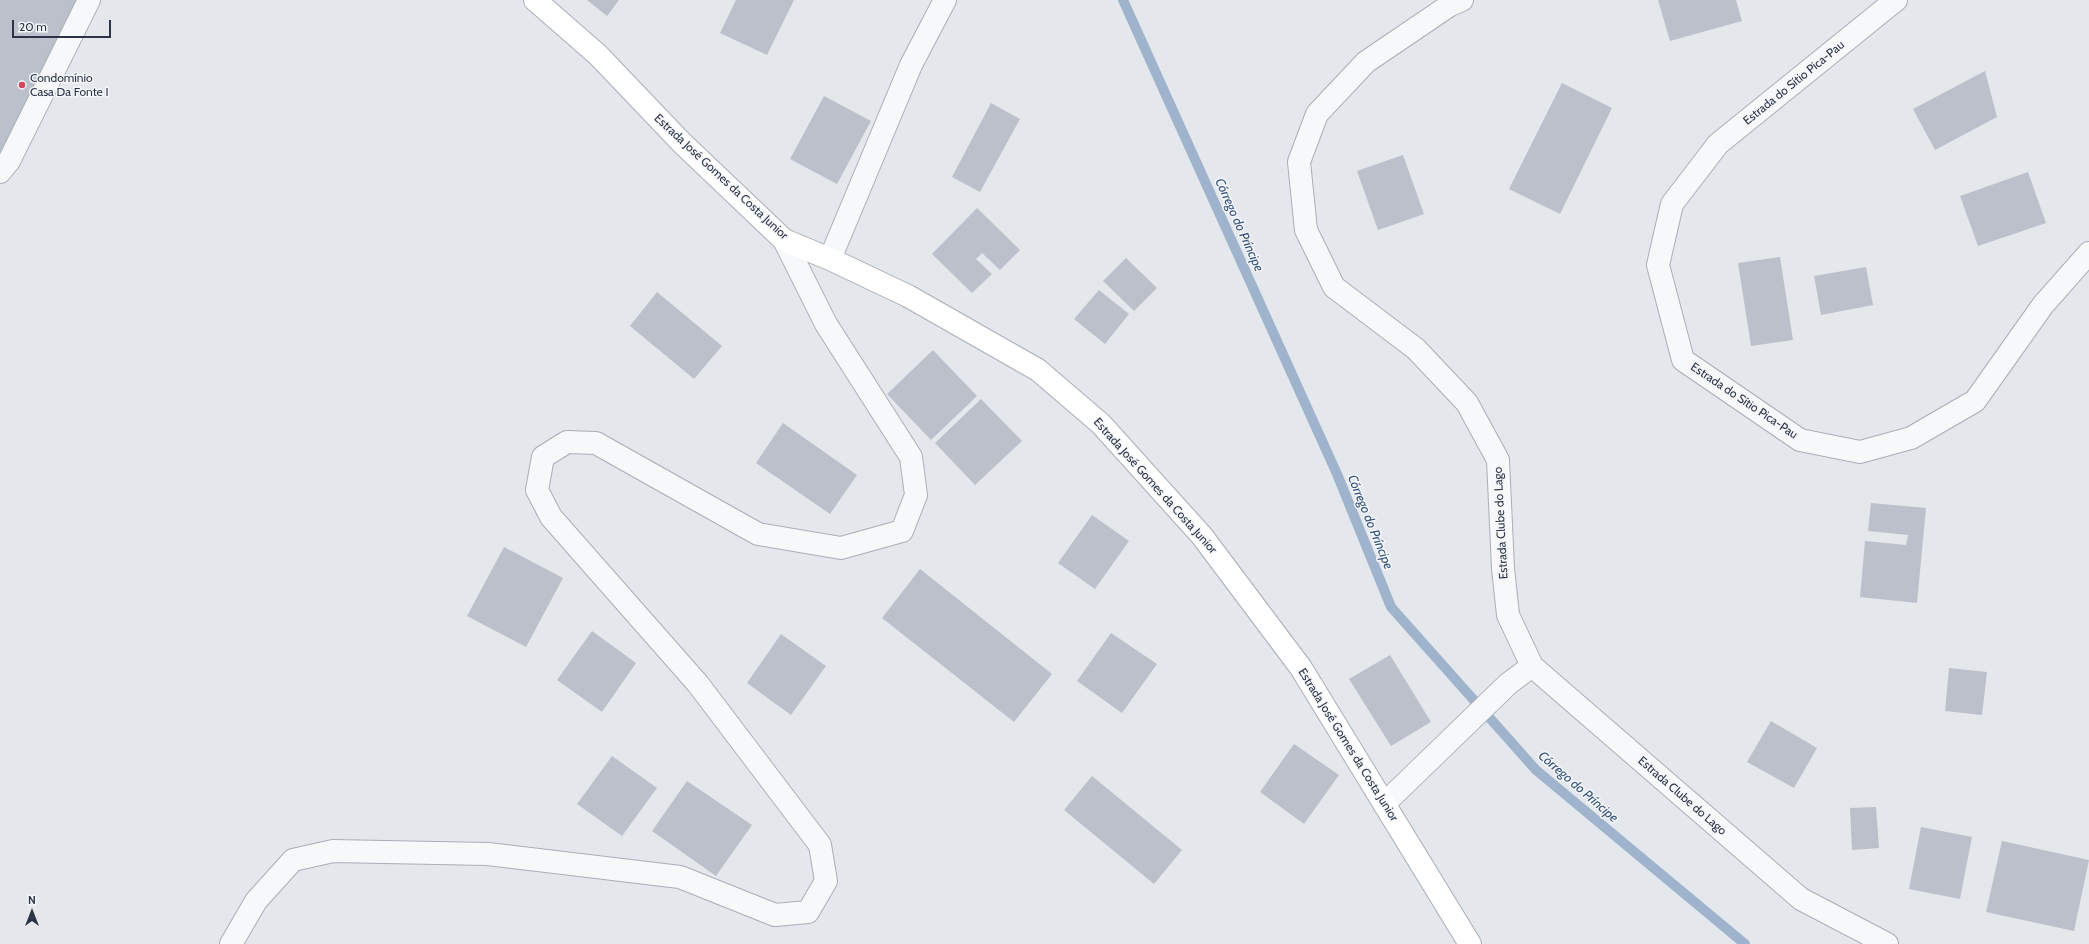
<!DOCTYPE html>
<html>
<head>
<meta charset="utf-8">
<style>
	body { margin:0 }
	#map { position:relative; width:2089px; height:944px; overflow:hidden; background:#e4e7ec; font-family:Cabin,sans-serif }
	canvas { display:block }
	.north { position:absolute; left:12px; top:892px; width:40px; height:40px; -webkit-text-stroke:3px #f4f6f9; paint-order:stroke; rotate:0deg; font-size:11px; font-weight:700; line-height:16px; text-align:center; color:#2b3445 }
	.north::after { content:''; display:block; margin:auto; width:14px; height:18px; background:#2b3445; clip-path:polygon(50% 0,100% 100%,50% 72%,0 100%) }
	.scale { position:absolute; left:12px; top:20px; width:99px; height:18px; box-sizing:border-box; border:2px solid #2b3445; border-top:0; padding-left:5px; font-size:12px; line-height:14px; white-space:nowrap; color:#2b3445; -webkit-text-stroke:3px #f4f6f9; paint-order:stroke }
</style>
</head>
<body>
<div id="map">
<canvas width="2089" height="944"></canvas>
<div class="north">N</div>
<div class="scale">20 m</div>
</div>
<script>
const ctx = document.querySelector('canvas').getContext('2d');
ctx.lineJoin = 'round';
function stroke(path, color, width, dash) { ctx.strokeStyle = color; ctx.lineWidth = width; ctx.lineCap = dash ? 'butt' : 'round'; ctx.setLineDash(dash || []); ctx.stroke(path); }
function paint(path, color) { ctx.fillStyle = color; ctx.fill(path, 'evenodd'); }
function drawText(font, color, halo, rows, align = 'center') {
  ctx.font = font + ' Cabin,sans-serif'; ctx.lineWidth = 3; ctx.setLineDash([]); ctx.textBaseline = 'middle'; ctx.strokeStyle = halo; ctx.fillStyle = color; for (const [text, x, y, turn = 0] of rows) {
    ctx.save(); ctx.translate(x, y); ctx.rotate((+turn || 0) * Math.PI / 180); ctx.textAlign = isNaN(turn) ? turn : align; if (halo) ctx.strokeText(text, 0, 0); ctx.fillText(text, 0, 0); ctx.restore();
  }
}
stroke(new Path2D(`
	M1123 0 1337 474 1391 607 1536 770 1745 944`), '#9fb4cc', 10);
paint(new Path2D(`
	M0 0H89L0 172Z
	M587 0H619L607 16Z
	M736 0H794L767 55 720 33Z
	M1658 0H1736L1742 21 1670 41Z
	M1985 71 1997 117 1935 150 1913 109Z
	M1562 83 1612 108 1560 214 1509 189Z
	M824 96 871 121 837 184 790 159Z
	M991 103 1020 119 980 192 952 177Z
	M1403 155 1424 214 1378 230 1357 171Z
	M2028 172 2046 223 1978 246 1960 196Z
	M977 208 1020 250 1000 270 982 253 976 259 992 274 972 293 932 254Z
	M1780 257 1793 340 1751 346 1738 263Z
	M1126 258 1157 288 1134 311 1103 281Z
	M1866 267 1873 305 1821 315 1814 276Z
	M1099 290 1129 314 1105 344 1074 319Z
	M657 292 722 346 694 379 630 326Z
	M933 350 977 396 931 440 887 394Z
	M981 399 1022 441 975 485 935 443Z
	M783 423 857 475 830 514 756 463Z
	M1871 503 1926 508 1917 603 1860 597 1865 541 1906 545 1908 535 1868 531Z
	M1092 515 1129 541 1095 589 1058 563Z
	M504 547 563 578 526 647 467 616Z
	M920 569 1052 674 1014 722 882 618Z
	M592 631 636 663 602 712 557 680Z
	M1111 633 1157 664 1122 713 1077 681Z
	M781 634 826 666 791 715 747 683Z
	M1390 655 1431 722 1391 746 1349 679Z
	M1949 668 1987 672 1982 715 1945 711Z
	M1771 721 1817 748 1794 788 1747 762Z
	M1294 744 1339 775 1304 824 1260 792Z
	M612 756 657 788 622 836 577 804Z
	M1092 776 1182 850 1154 884 1064 810Z
	M687 781 752 825 716 876 652 831Z
	M1876 807 1879 848 1852 850 1850 808Z
	M1921 827 1972 837 1960 899 1909 889Z
	M2002 841 2089 860 2074 931 1986 912Z`), '#bbc0ca');
const street = new Path2D(`
	M1462 0 1450 5 1366 62 1317 114 1299 162 1306 230 1334 287 1416 349 1467 403 1498 460 1503 568 1508 615 1532 666 1801 899 1887 944
	M1896 0 1718 144 1672 204 1658 265 1683 360 1800 440 1860 452 1911 438 1975 401 2043 305 2089 253
	M0 172 9 161 89 0
	M830 259 911 65 945 0
	M1384 804 1508 684 1532 666
	M231 944 256 901 293 860 333 851 488 854 680 877 775 915 808 912 826 881 820 845 698 684 551 517 537 490 543 457 567 442 596 443 758 534 841 548 902 531 916 495 911 457 826 324 784 240`);
const secondary = new Path2D(`
	M535 0 598 55 682 143 784 240 830 259 908 296 1038 370 1101 424 1202 536 1301 668 1470 944`);
stroke(street, '#a9aeb7', 24);
stroke(secondary, '#a9aeb7', 24);
stroke(street, '#f7f8fa', 22);
stroke(secondary, '#fff', 22);
for (const [x, y, r, color] of [
	[22,85,4,"#d1495b"]
]) { const dot = new Path2D(); dot.arc(x, y, r, 0, 2 * Math.PI); ctx.fillStyle = color; ctx.fill(dot); stroke(dot, '#f4f6f9', 1.5); }
drawText('12px', '#2b3445', '#f4f6f9', [
	["Condomínio",30,78],
	["Casa Da Fonte I",30,92]
], 'left');
drawText('12px', '#2b3445', '#f4f6f9', [
	["Estrada do Sítio Pica-Pau",1794,83,-39],
	["Estrada José Gomes da Costa Junior",721,177,43],
	["Estrada do Sítio Pica-Pau",1744,401,34],
	["Estrada José Gomes da Costa Junior",1155,486,48],
	["Estrada Clube do Lago",1501,523,-93],
	["Estrada José Gomes da Costa Junior",1348,745,58],
	["Estrada Clube do Lago",1682,796,41]
]);
drawText('italic 13px', '#34527a', '#f4f6f9', [
	["Córrego do Príncipe",1239,225,66],
	["Córrego do Príncipe",1370,522,68],
	["Córrego do Príncipe",1578,787,41]
]);
</script>
</body>
</html>
